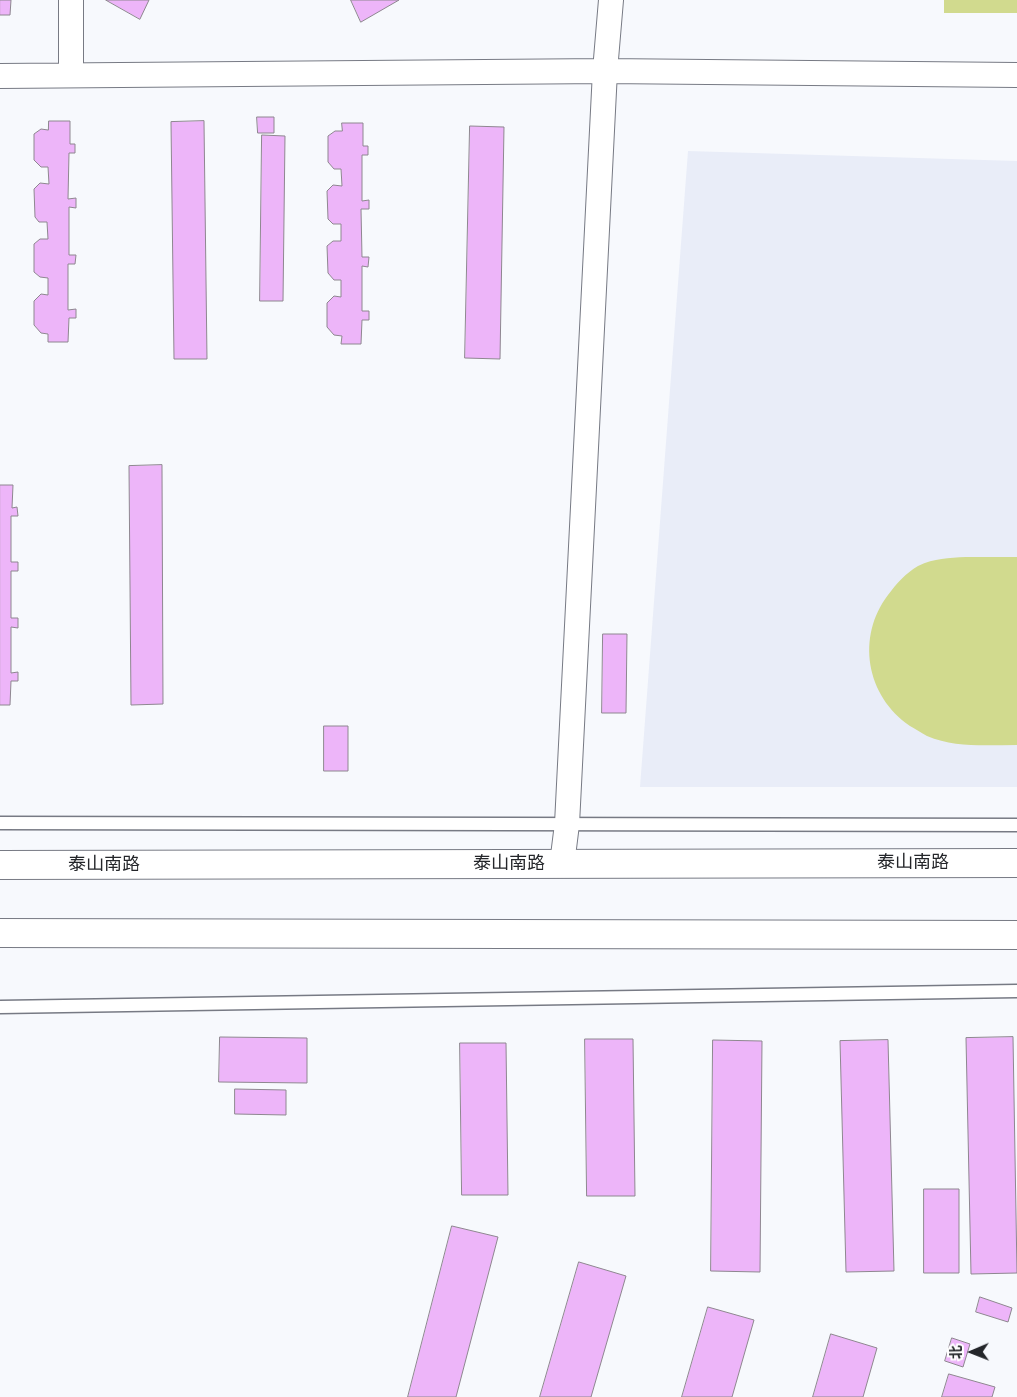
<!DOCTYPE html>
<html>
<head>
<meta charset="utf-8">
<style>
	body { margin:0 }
	#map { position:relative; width:1017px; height:1397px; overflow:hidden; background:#f7f9fd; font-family:Figtree,"Noto Sans SC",sans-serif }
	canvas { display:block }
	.north { position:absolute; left:947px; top:1327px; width:50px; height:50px; -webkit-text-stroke:4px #fff; paint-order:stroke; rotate:269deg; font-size:14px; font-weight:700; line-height:20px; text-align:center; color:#24262a }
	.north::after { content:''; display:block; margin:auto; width:18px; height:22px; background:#24262a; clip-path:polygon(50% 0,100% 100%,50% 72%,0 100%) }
</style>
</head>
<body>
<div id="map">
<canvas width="1017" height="1397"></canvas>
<div class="north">北</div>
</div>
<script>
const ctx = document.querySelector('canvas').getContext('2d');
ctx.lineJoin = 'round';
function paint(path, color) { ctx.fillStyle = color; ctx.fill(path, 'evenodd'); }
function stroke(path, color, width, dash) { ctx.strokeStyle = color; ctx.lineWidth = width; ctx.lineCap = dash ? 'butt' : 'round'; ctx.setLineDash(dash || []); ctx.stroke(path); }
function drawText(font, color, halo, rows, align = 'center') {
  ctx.font = font + ' Figtree,"Noto Sans SC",sans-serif'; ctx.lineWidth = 4.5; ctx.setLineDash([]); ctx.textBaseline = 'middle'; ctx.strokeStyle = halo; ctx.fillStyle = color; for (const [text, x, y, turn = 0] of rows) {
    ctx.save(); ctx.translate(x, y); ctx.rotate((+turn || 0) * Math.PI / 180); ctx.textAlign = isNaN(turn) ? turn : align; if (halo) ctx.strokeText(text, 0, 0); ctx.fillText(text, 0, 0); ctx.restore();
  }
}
paint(new Path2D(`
	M688 151 1017 161V787H640Z`), '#e9edf8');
paint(new Path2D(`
	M944 0H1017V13H944Z
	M966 557H1017V745C986 745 955 748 927 736 921 733 916 729 910 726 866 696 856 637 888 595 896 584 906 573 918 566 935 558 948 558 966 557Z`), '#d1da8e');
const building = new Path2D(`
	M0 0H11L10 15H0Z
	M106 0H149L140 19Z
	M351 0H399L361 22Z
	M257 117H274V133H258Z
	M49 121H70V144H75V153H69L68 199 76 198V208L69 207V255H76L75 264H68V310L76 309V318H69L68 342H48V334L41 333 34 325V301L41 294 48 295V278L40 277 34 272V244L40 239H48L47 222H39L35 217 34 189 40 183 49 184 48 167H41L34 160V134L41 129 48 130Z
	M204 121 207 359H174L171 122Z
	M342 123H363V146H368V155H362V201L369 200V209H361L362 257H369L368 267 362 266V311H369V320H362L361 344H341L342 336 334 335 327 327V303L334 296 341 297V280H334L328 273 327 246 333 241H341V224H333L328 219 327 191 333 185 342 186 341 169H334L328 162V136L335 131H342Z
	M470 126 504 127 500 359 465 358Z
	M262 135 285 136 283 301H260Z
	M162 465 163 704 131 705 129 466Z
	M0 485H13L12 508 17 507 18 516H11V562H18V571H11V618H18V628L11 627V673L18 672V681H11L10 705H0Z
	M603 634H627L626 713H602Z
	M324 726H348V771H324Z
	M220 1037 307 1038V1083L219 1082Z
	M1013 1037 1017 1273 971 1274 966 1038Z
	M585 1039H633L635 1196H587Z
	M713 1040 762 1041 760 1272 711 1271Z
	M888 1040 894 1271 846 1272 840 1041Z
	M460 1043H506L508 1195H462Z
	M235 1089 286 1090V1115L235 1114Z
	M924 1189H959V1273H924Z
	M452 1226 498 1237 456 1397H408Z
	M579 1262 626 1276 591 1397H540Z
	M980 1297 1012 1308 1008 1322 976 1312Z
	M708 1307 754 1320 732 1397H682Z
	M831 1334 877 1348 863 1397H813Z
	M952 1338 970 1344 963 1367 945 1361Z
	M949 1374 995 1387 992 1397H942Z`);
paint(building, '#edb5f9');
stroke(building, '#8e8790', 1);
const lane = new Path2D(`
	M0 823 1017 825
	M0 1007 1017 991`);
const street = new Path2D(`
	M71 0V75
	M0 76 605 71 1017 75
	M562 864 567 824 605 71 611 0`);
const secondary = new Path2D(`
	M0 865 1017 863
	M0 933 1017 935`);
stroke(lane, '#777a84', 15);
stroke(street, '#777a84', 26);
stroke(secondary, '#777a84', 30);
stroke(lane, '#fff', 12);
stroke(street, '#fff', 24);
stroke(secondary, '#fff', 28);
drawText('18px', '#24262a', '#fff', [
	["泰山南路",913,863],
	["泰山南路",509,864],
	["泰山南路",104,865]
]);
</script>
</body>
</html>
